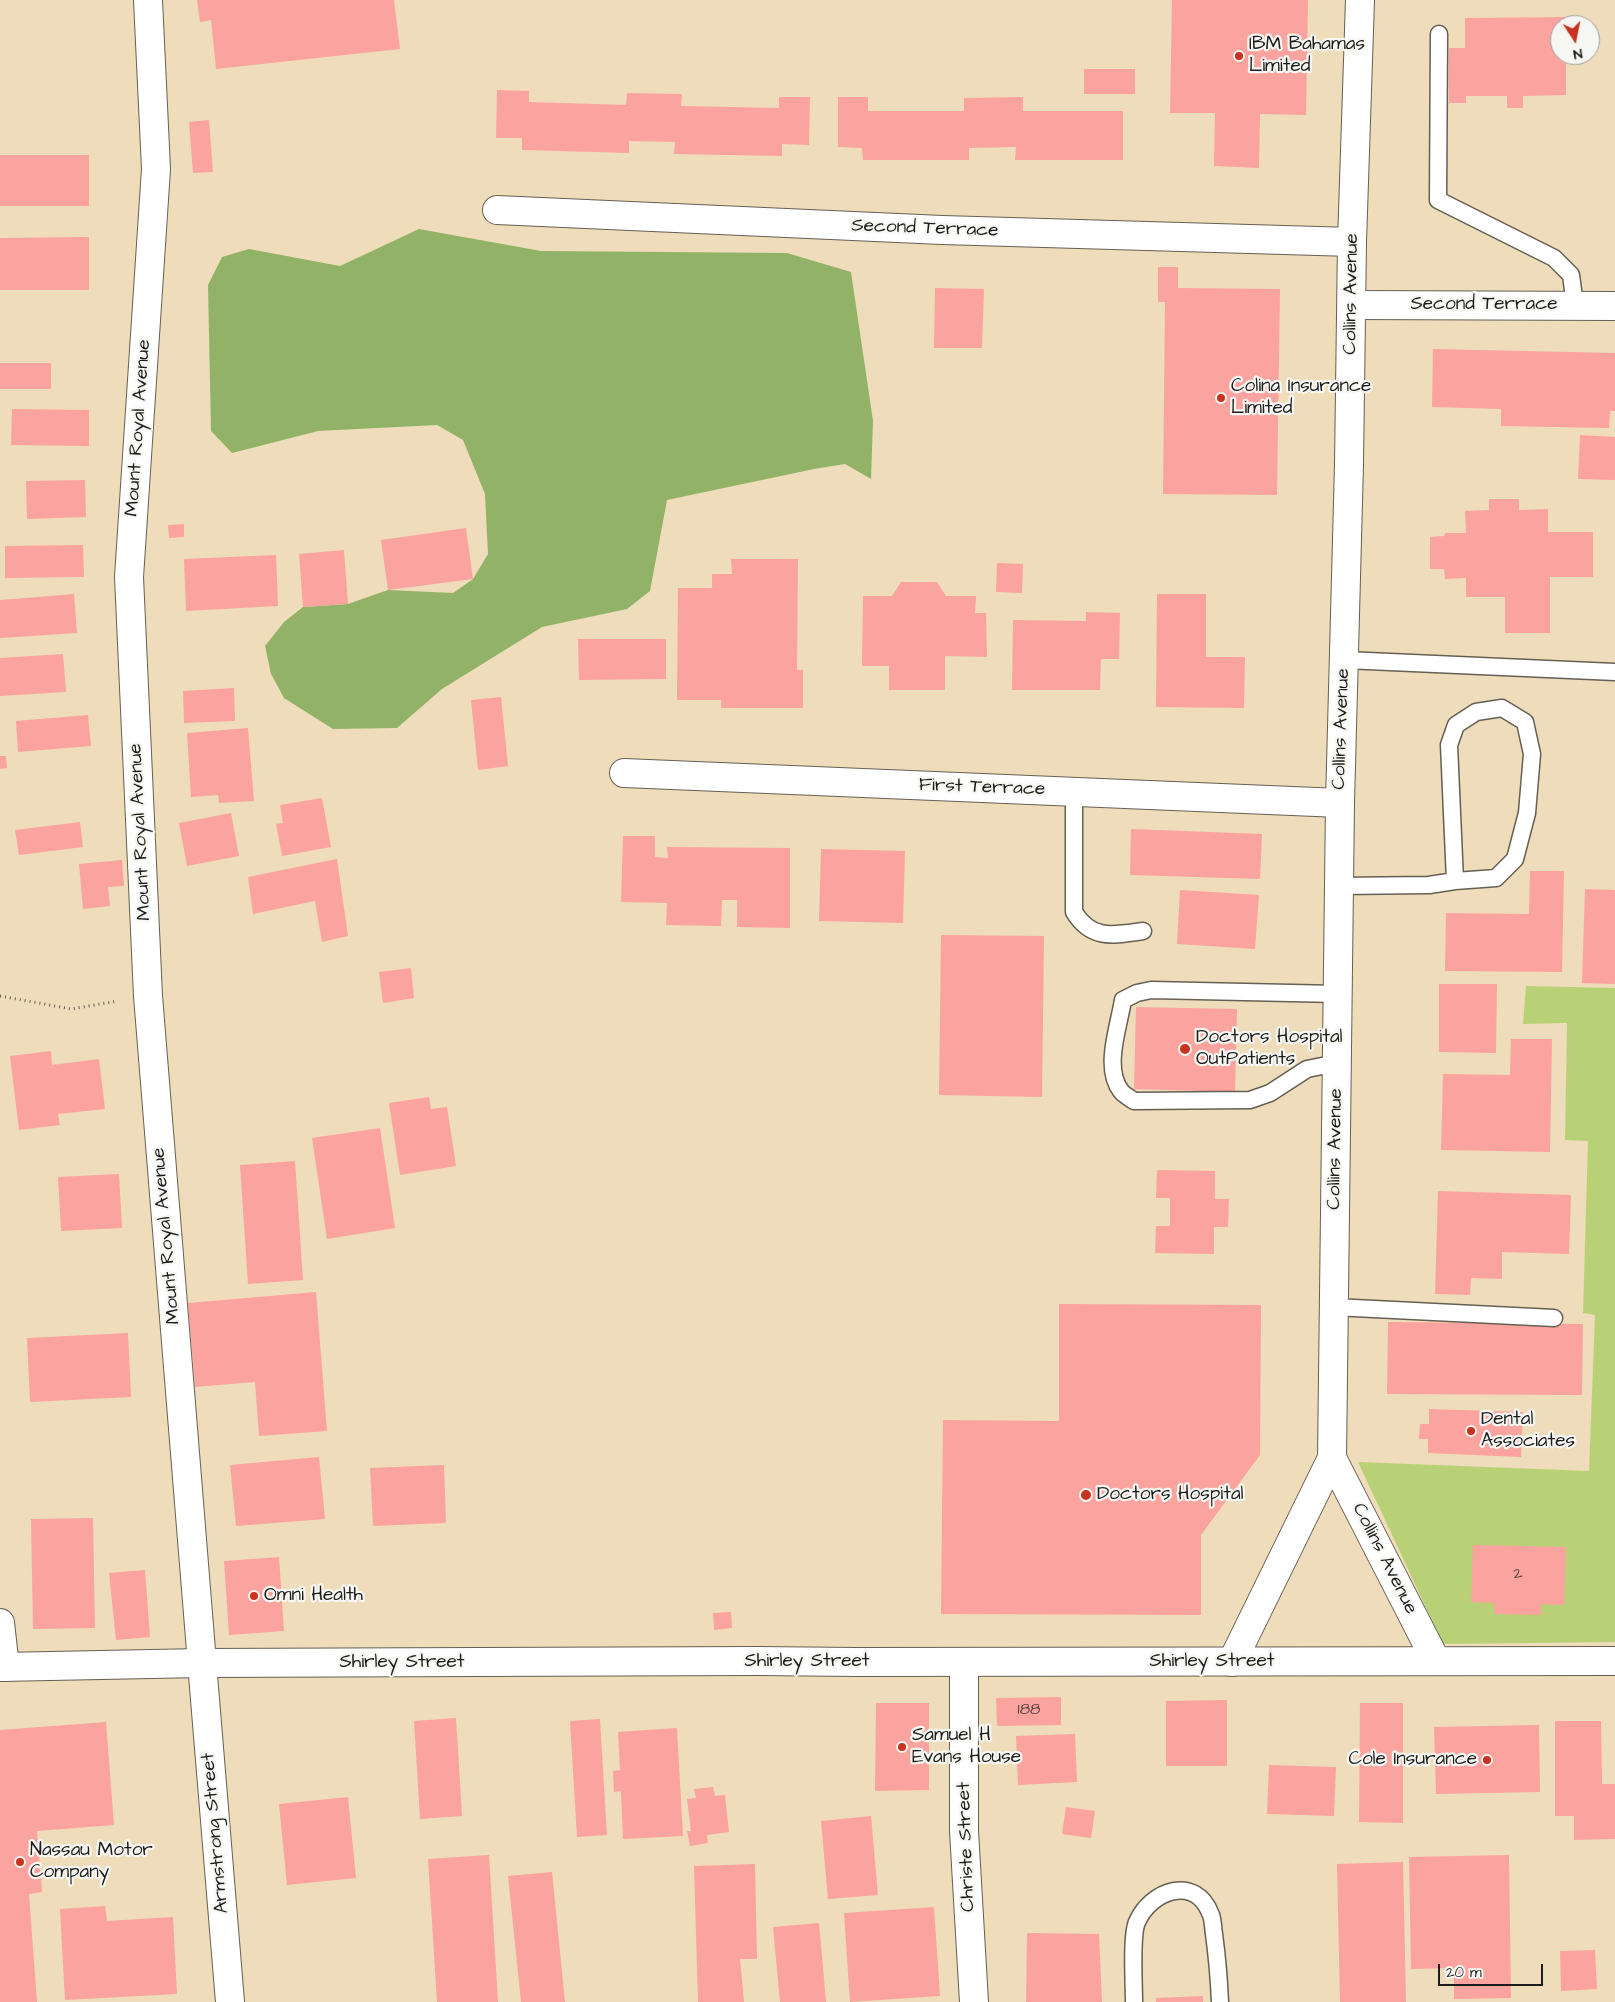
<!DOCTYPE html>
<html>
<head>
<meta charset="utf-8">
<style>
	body { margin:0 }
	#map { position:relative; width:1615px; height:2002px; overflow:hidden; background:#eedcba; font-family:"Architects Daughter",sans-serif }
	canvas { display:block }
	.north { position:absolute; left:1550px; top:15px; width:50px; height:50px; box-sizing:border-box; background:#f6f6f2; border:1px solid #9f9f9c; border-radius:50%; rotate:169deg; font-size:14px; font-weight:700; line-height:20px; text-align:center; color:#1c1c1c }
	.north::after { content:''; display:block; margin:auto; width:18px; height:22px; background:#c8321e; clip-path:polygon(50% 0,100% 100%,50% 72%,0 100%) }
	.scale { position:absolute; left:1438px; top:1964px; width:105px; height:22px; box-sizing:border-box; border:2px solid #1c1c1c; border-top:0; padding-left:6px; font-size:15px; line-height:18px; white-space:nowrap; color:#1c1c1c; -webkit-text-stroke:4px #f6f6f2; paint-order:stroke }
</style>
</head>
<body>
<div id="map">
<canvas width="1615" height="2002"></canvas>
<div class="north">N</div>
<div class="scale">20 m</div>
</div>
<script>
const ctx = document.querySelector('canvas').getContext('2d');
ctx.lineJoin = 'round';
function paint(path, color) { ctx.fillStyle = color; ctx.fill(path, 'evenodd'); }
function stroke(path, color, width, dash) { ctx.strokeStyle = color; ctx.lineWidth = width; ctx.lineCap = dash ? 'butt' : 'round'; ctx.setLineDash(dash || []); ctx.stroke(path); }
function drawText(font, color, halo, rows, align = 'center') {
  ctx.font = font + ' "Architects Daughter",sans-serif'; ctx.lineWidth = 4.5; ctx.setLineDash([]); ctx.textBaseline = 'middle'; ctx.strokeStyle = halo; ctx.fillStyle = color; for (const [text, x, y, turn = 0] of rows) {
    ctx.save(); ctx.translate(x, y); ctx.rotate((+turn || 0) * Math.PI / 180); ctx.textAlign = isNaN(turn) ? turn : align; if (halo) ctx.strokeText(text, 0, 0); ctx.fillText(text, 0, 0); ctx.restore();
  }
}
paint(new Path2D(`
	M1526 986 1615 988V1642L1443 1644 1358 1462 1589 1471 1595 1315 1583 1313 1588 1141 1565 1140 1567 1023 1523 1024Z`), '#b9d176');
paint(new Path2D(`
	M419 229 541 251 787 253 851 272 873 421 871 479 845 464 814 469 667 500 650 591 627 609 542 627 442 689 397 728 333 729 284 698 271 674 265 646 284 622 303 607 348 604 388 590 453 593 473 579 488 554 485 494 463 440 437 425 318 431 232 453 211 431 208 285 222 257 249 249 340 266Z`), '#92b367');
paint(new Path2D(`
	M197 0H394L400 49 216 69 211 20 200 22Z
	M1172 0H1308L1306 115 1260 114 1259 168 1214 166 1215 113H1170Z
	M1566 17V25H1560V55H1566V95L1523 96V108H1507V96H1466V103H1449V48H1465V18Z
	M1084 69H1135V94H1084Z
	M497 90 529 91V102L626 105 627 93 682 94 681 106 779 108V97H810L809 145 782 144V156L674 154 675 142 629 141V153L522 150V138H496Z
	M838 97H868V111H964V98L1023 97V111H1123V160H1015L1016 147 969 148V160H863L862 148 838 147Z
	M209 120 213 172 193 173 189 122Z
	M0 155H89V206H0Z
	M89 237V290H0V238Z
	M1158 267H1178V288L1280 289 1277 495 1163 494 1165 302H1158Z
	M935 288 984 289 982 348H934Z
	M1433 349 1615 353V411H1610L1609 428 1501 426V409L1432 407Z
	M0 363H51V389H0Z
	M12 409 89 410V446L11 445Z
	M1580 435 1615 437V480L1578 479Z
	M85 480 86 517 27 519 26 481Z
	M1489 499H1519V510L1548 509V532H1593V577H1550V633H1505V597H1466V578L1445 579 1444 569H1430V537L1444 536 1445 533H1466L1465 511 1489 510Z
	M184 524V537L169 538 168 525Z
	M466 528 473 579 388 590 381 540Z
	M83 545 84 577 5 578V546Z
	M344 550 348 604 303 607 299 554Z
	M276 555 278 606 186 611 184 559Z
	M731 559H798L797 670H803V708H721V700H677L678 588H712V574H732Z
	M997 563 1023 564 1022 593 996 592Z
	M901 582H937L946 596H976L975 613H986L987 657 945 656V690H889V666H862L863 596H892Z
	M74 594 77 633 0 638V600Z
	M1157 594H1206V657H1245L1244 708 1156 707Z
	M1086 612 1120 613 1119 659H1101L1100 690H1012L1013 620 1086 621Z
	M578 639H666V679L579 680Z
	M63 654 66 692 0 696V658Z
	M234 688 235 721 184 723 183 691Z
	M501 697 508 766 478 770 471 700Z
	M88 715 91 746 18 752 16 721Z
	M248 728 254 801 219 803 218 795 191 797 187 733Z
	M0 756H6L7 768 0 769Z
	M322 798 331 847 282 856 276 824 283 823 280 805Z
	M231 813 239 856 187 866 179 823Z
	M80 822 83 847 19 855 15 830Z
	M1131 829 1262 834 1260 879 1130 875Z
	M623 836H655V857L668 858 667 847 790 848V928L737 927V900H722L721 926 666 925 667 903 621 902Z
	M821 849 905 851 903 923 819 921Z
	M337 859 348 936 322 942 315 901 253 914 248 877Z
	M122 860 124 886 108 887 110 906 83 909 79 864Z
	M1530 871H1564L1562 972 1445 971 1446 913 1529 914Z
	M1585 889 1615 890V984L1582 983Z
	M1180 890 1259 895 1255 949 1177 944Z
	M941 935 1044 936 1042 1097 939 1095Z
	M411 968 414 998 383 1003 379 972Z
	M1439 984H1497L1496 1053 1439 1052Z
	M1136 1007 1237 1009 1235 1092 1134 1089Z
	M1511 1039H1552L1550 1152 1441 1150 1443 1074 1510 1075Z
	M51 1051 52 1065 99 1059 105 1109 58 1114 60 1125 19 1130 10 1056Z
	M429 1097 431 1109 447 1107 456 1166 400 1175 389 1103Z
	M380 1128 395 1228 327 1239 312 1138Z
	M295 1161 303 1280 248 1284 240 1165Z
	M1157 1170 1215 1171V1199H1229L1228 1227H1214V1254L1155 1253 1156 1226H1170V1198H1156Z
	M119 1174 122 1228 61 1231 58 1177Z
	M1438 1191 1571 1195 1569 1254 1502 1252V1279L1471 1278 1470 1295 1435 1294Z
	M316 1292 327 1431 259 1436 255 1382 195 1387 188 1303Z
	M1059 1304 1261 1305 1260 1455 1201 1535V1615L941 1614 943 1420 1059 1421Z
	M1388 1322 1583 1324 1582 1395 1387 1394Z
	M128 1333 131 1397 30 1402 27 1338Z
	M1429 1409 1523 1412 1521 1457 1428 1453V1439H1419L1420 1424H1429Z
	M319 1457 325 1519 236 1526 230 1465Z
	M444 1465 446 1523 373 1526 370 1468Z
	M93 1518 95 1628 33 1629 31 1519Z
	M1473 1545 1566 1547 1564 1605 1541 1604V1615L1494 1614V1603L1471 1602Z
	M279 1557 284 1631 229 1635 224 1561Z
	M145 1570 150 1637 116 1640 109 1573Z
	M731 1612 732 1628 714 1630 713 1613Z
	M1061 1697V1725L997 1726 996 1698Z
	M1227 1700V1766H1166V1701Z
	M876 1703H929V1790L875 1791Z
	M1360 1703H1403V1823L1359 1822Z
	M456 1718 462 1816 420 1819 414 1721Z
	M600 1719 607 1835 577 1837 570 1721Z
	M1555 1721H1601L1602 1784H1615V1839L1574 1840V1816H1555Z
	M106 1722 114 1825 37 1831 42 1892 29 1894 37 2002H0V1730Z
	M1539 1725 1540 1792 1436 1794 1434 1727Z
	M677 1728 683 1836 623 1839 621 1791 614 1792 613 1771 620 1770 618 1732Z
	M1075 1734 1077 1782 1018 1785 1016 1736Z
	M1269 1765 1336 1767 1334 1816 1267 1814Z
	M713 1787 715 1796 725 1795 729 1832 707 1835 708 1843 690 1846 687 1831H691L687 1799 696 1798 694 1789Z
	M348 1797 356 1878 287 1885 279 1804Z
	M1066 1807 1095 1811 1091 1838 1062 1834Z
	M871 1816 878 1895 828 1899 821 1821Z
	M489 1855 498 2002H437L428 1859Z
	M1509 1855 1511 1998 1454 1999V1968L1411 1969 1409 1857Z
	M1403 1862 1406 2002H1340L1337 1864Z
	M755 1864 757 1959H740L744 2002H698L694 1866Z
	M552 1872 565 2002H521L508 1876Z
	M105 1906 107 1921 173 1917 177 1994 65 2000 60 1909Z
	M934 1907 940 1996 850 2002 844 1913Z
	M819 1923 826 2002H780L773 1927Z
	M1027 1933 1099 1934 1102 2002H1026Z
	M1595 1950 1597 1989 1561 1991 1560 1951Z
	M1203 1996V2002H1156V1998Z`), '#fba39f');
const service = new Path2D(`
	M1439 34 1438 200 1554 258 1571 275 1575 305
	M1345 660 1615 672
	M1074 792V912C1092 941 1114 935 1143 931
	M1339 886 1429 885 1455 881 1496 878 1515 859 1527 813 1532 754 1525 722 1502 708 1476 712 1456 725 1449 745 1455 881
	M1337 1063 1307 1069 1270 1093 1250 1100 1134 1101C1130 1098 1124 1095 1121 1091 1103 1068 1119 1026 1123 1000L1137 993 1151 990 1338 994
	M1334 1307 1554 1318
	M1134 2002C1134 1985 1131 1935 1137 1922 1151 1890 1196 1874 1211 1915 1213 1920 1213 1928 1214 1934 1217 1956 1219 1979 1220 2002`);
const minor = new Path2D(`
	M497 210 942 230 1352 242
	M1352 305 1615 306
	M624 773 1340 803
	M0 1623 5 1667
	M964 1662V1831L974 2002
	M202 1663 230 2002`);
const tertiary = new Path2D(`
	M148 0 156 169 129 577 148 996 202 1663
	M1332 1458 1436 1661
	M1232 1662 1332 1458 1340 803 1349 464 1352 242 1360 0`);
const trunk = new Path2D(`
	M0 1667 202 1663 757 1661 856 1662 1615 1661`);
stroke(service, '#665f53', 19);
stroke(minor, '#665f53', 30);
stroke(tertiary, '#665f53', 30);
stroke(trunk, '#665f53', 30);
stroke(new Path2D(`
	M0 996 71 1009 118 1001`), '#665f53', 3, [1, 4]);
stroke(service, '#fff', 16);
stroke(minor, '#fff', 28);
stroke(tertiary, '#fff', 28);
stroke(trunk, '#fff', 28);
for (const [x, y, r, color] of [
	[1239,56,5,"#c8321e"],
	[1221,398,5,"#c8321e"],
	[1185,1049,6,"#c8321e"],
	[1471,1431,5,"#c8321e"],
	[1086,1495,6,"#c8321e"],
	[254,1596,5,"#c8321e"],
	[902,1747,5,"#c8321e"],
	[1487,1760,5,"#c8321e"],
	[20,1862,5,"#c8321e"]
]) { const dot = new Path2D(); dot.arc(x, y, r, 0, 2 * Math.PI); ctx.fillStyle = color; ctx.fill(dot); stroke(dot, '#f6f6f2', 2); }
drawText('16px', '#543e3d', null, [
	["2",1518,1575],
	["188",1029,1711]
]);
drawText('19px', '#1c1c1c', '#f6f6f2', [
	["IBM Bahamas",1249,45],
	["Limited",1249,67],
	["Colina Insurance",1231,387],
	["Limited",1231,409],
	["Doctors Hospital",1196,1038],
	["OutPatients",1196,1060],
	["Dental",1481,1420],
	["Associates",1481,1442],
	["Doctors Hospital",1097,1495],
	["Omni Health",264,1596],
	["Samuel H",912,1736],
	["Evans House",912,1758],
	["Cole Insurance",1477,1760,"right"],
	["Nassau Motor",30,1851],
	["Company",30,1873]
], 'left');
drawText('19px', '#1c1c1c', '#f6f6f2', [
	["Second Terrace",925,229,2],
	["Collins Avenue",1352,294,-89],
	["Second Terrace",1484,305],
	["Mount Royal Avenue",139,428,-86],
	["Collins Avenue",1342,729,-88],
	["First Terrace",982,788,2],
	["Mount Royal Avenue",141,832,-93],
	["Collins Avenue",1336,1149,-89],
	["Mount Royal Avenue",167,1236,-95],
	["Collins Avenue",1384,1559,63],
	["Shirley Street",807,1662],
	["Shirley Street",1212,1662],
	["Shirley Street",402,1663],
	["Armstrong Street",216,1833,-95],
	["Christe Street",967,1847,-92]
]);
</script>
</body>
</html>
